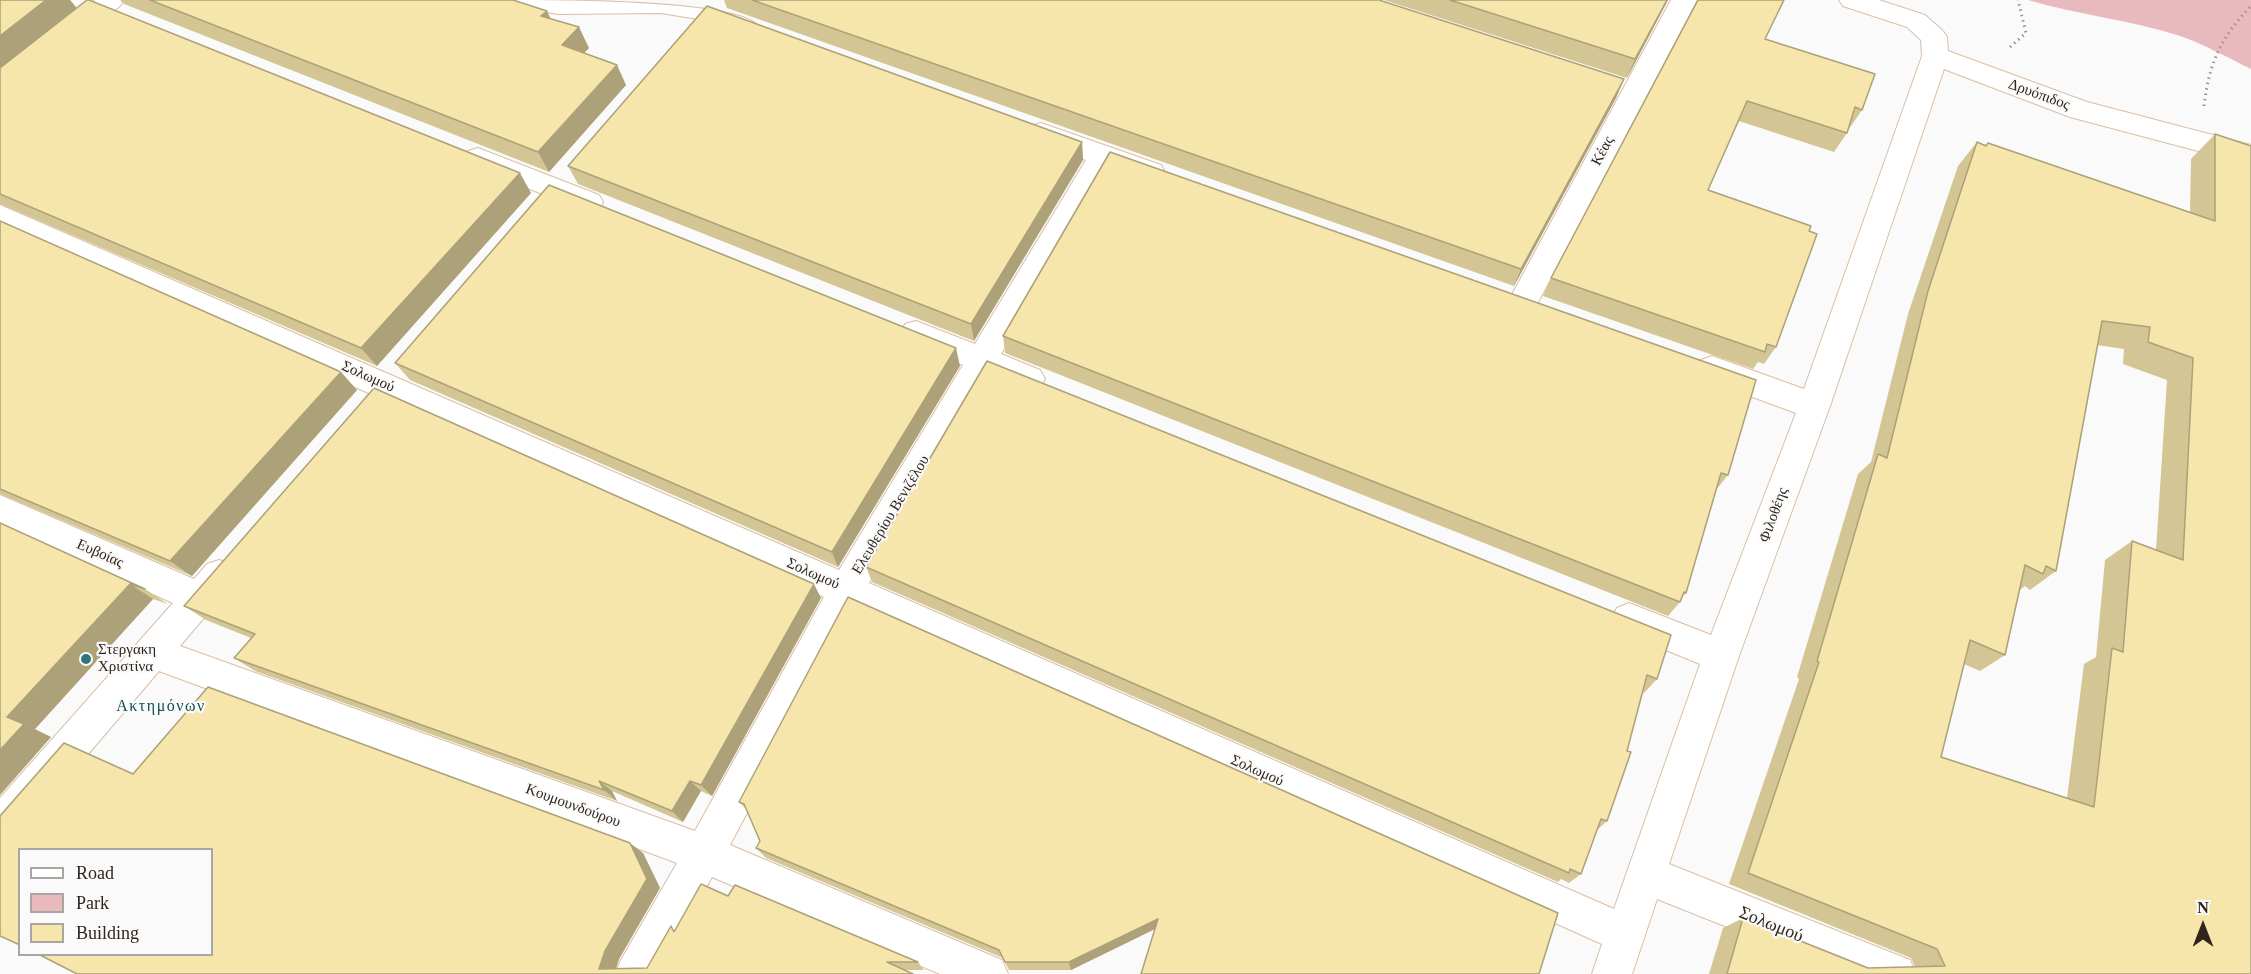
<!DOCTYPE html>
<html>
<head>
<meta charset="utf-8">
<style>
	body { margin:0 }
	#map { position:relative; width:2251px; height:974px; overflow:hidden; background:#fafafa; font-family:"Times New Roman",serif }
	canvas { display:block }
	.legend { position:absolute; left:18px; top:848px; width:195px; height:108px; box-sizing:border-box; background:#fafafa; border:2px solid #a9a5a1; margin:0; padding:8px 10px; list-style:none; font-size:18px; color:#30251b }
	.legend li { display:flex; align-items:center; gap:12px; height:30px }
	.legend b { width:30px; border:2px solid #a9a5a1 }
	.north { position:absolute; left:2173px; top:896px; width:60px; height:60px; -webkit-text-stroke:4px #fafafa; paint-order:stroke; rotate:0deg; font-size:16px; font-weight:700; line-height:24px; text-align:center; color:#30251b }
	.north::after { content:''; display:block; margin:auto; width:21px; height:27px; background:#30251b; clip-path:polygon(50% 0,100% 100%,50% 72%,0 100%) }
</style>
</head>
<body>
<div id="map">
<canvas width="2251" height="974"></canvas>
<ul class="legend">
<li><b style="height:8px;background:#fff"></b>Road</li>
<li><b style="height:16px;background:#e9babd"></b>Park</li>
<li><b style="height:16px;background:#f6e6ac"></b>Building</li>
</ul>
<div class="north">N</div>
</div>
<script>
const ctx = document.querySelector('canvas').getContext('2d');
ctx.lineJoin = 'round';
function paint(path, color) { ctx.fillStyle = color; ctx.fill(path, 'evenodd'); }
function stroke(path, color, width, dash) { ctx.strokeStyle = color; ctx.lineWidth = width; ctx.lineCap = dash ? 'butt' : 'round'; ctx.setLineDash(dash || []); ctx.stroke(path); }
function drawText(font, color, halo, rows, align = 'center') {
  ctx.font = font + ' "Times New Roman",serif'; ctx.lineWidth = 4.5; ctx.setLineDash([]); ctx.textBaseline = 'middle'; ctx.strokeStyle = halo; ctx.fillStyle = color; for (const [text, x, y, turn = 0] of rows) {
    ctx.save(); ctx.translate(x, y); ctx.rotate((+turn || 0) * Math.PI / 180); ctx.textAlign = isNaN(turn) ? turn : align; if (halo) ctx.strokeText(text, 0, 0); ctx.fillText(text, 0, 0); ctx.restore();
  }
}
paint(new Path2D(`
	M2028 0H2251V69C2228 58 2204 44 2180 36 2131 20 2079 15 2028 0Z`), '#e9babd');
const minor = new Path2D(`
	M95 0H124L120 6 9 95 0 98V75Z
	M508 0C553 0 734 0 757 25L753 31 744 33 704 20 661 13 558 14 512 6Z
	M1671 0H1697L1534 310 1523 314 1512 310 1508 302Z
	M1839 0H1879L1925 15 1943 31 1947 37 1948 51 2087 102 2251 145V165L2070 117 1944 69 1830 406 1739 656 1669 864 1910 960 1916 974H1845L1657 899 1632 974H1592L1602 944 854 610 730 845 1002 960 1008 974H940L712 877 658 974H615L621 960 677 863 159 671 14 841 0 846V798L173 603 0 525V495L194 579 207 564 219 560 231 564 236 575 231 586 180 646 695 831 824 597 0 228V205L839 570 963 365 905 342 901 333 905 324 916 321 975 344 1086 160 1031 140 1027 133 1031 126 1041 123 1161 165 1165 172 1161 179 1151 182 1109 168 1001 354 1040 370 1045 379 1040 388 1029 392 989 376 869 583 1614 909 1700 664 1617 630 1611 619 1617 608 1629 603 1711 635 1796 413 1701 378 1696 369 1701 360 1712 356 1804 389 1922 56 1921 40 1907 27 1843 6Z
	M478 148 599 195 603 202 599 209 589 212 468 165 464 158 468 151Z`);
stroke(minor, '#dabfa3', 2);
stroke(new Path2D(`
	M2010 47 2026 33 2018 0
	M2204 106C2209 63 2221 37 2251 6`), '#9b9691', 3, [1.5, 4]);
paint(minor, '#fff');
paint(new Path2D(`
	M0 0H70L77 8 531 193 377 366 0 204Z
	M120 0H513L551 19 589 48 584 53 626 85 549 172 124 4Z
	M724 0H1379L1624 79 1616 98 1514 286 727 8Z
	M1384 0H1668L1627 78Z
	M1765 39 1862 110 1849 129 1848 128 1847 133 1834 152 1739 121 1708 190 1776 347 1764 364 1758 362 1753 369 1543 296 1551 278Z
	M2215 134 2251 974H1709L1723 928 1743 918 1868 968 1915 967 1911 958 1729 884 1799 679 1797 677 1858 474 1871 462 1908 314 1958 166 1977 142 1986 145 1988 143 2190 213 2191 159ZM2097 345 2124 349 2123 364 2167 380 2156 550 2132 541 2105 560 2096 657 2084 664 2067 798 1941 757 1964 664 1980 671 2005 655 2020 590 2025 586 2030 590 2056 571Z
	M1082 142 1083 160 974 341 578 184 568 166Z
	M1110 152 1728 475 1716 490 1686 593 1682 597 1680 602 1668 616 1005 353 1003 336Z
	M0 221 357 390 192 576 0 494Z
	M987 361 1657 679 1644 693 1643 692 1607 821 1597 830 1581 874 1569 883 1561 879 1558 882 872 582 866 567Z
	M395 363 960 366 838 567 410 380Z
	M0 523 145 589 168 604 153 599 35 729 51 737 0 795Z
	M821 598 712 796 701 791 683 822 612 791 617 801 255 671 234 658 251 638 206 620 184 606Z
	M133 774 643 853 660 888 619 959 616 969 647 968 675 929 728 896 918 962 924 970 77 974Z
	M739 802 1155 929 1071 970H1009L1003 958 766 858 756 848 760 841 747 810Z`), '#d4c694');
paint(new Path2D(`
	M46 0H70L78 10 0 72V36Z
	M1667 0H1668L1627 78 1635 59Z
	M547 11 557 32 541 16Z
	M579 27 589 48 572 65 562 45Z
	M617 65 626 85 549 172 538 152Z
	M1624 79 1616 98 1514 286 1521 269Z
	M1082 142 1083 160 974 341 971 324Z
	M520 173 531 193 377 366 361 348Z
	M956 348 960 366 838 567 832 552Z
	M341 372 357 390 192 576 170 561Z
	M130 584 153 599 35 729 7 717Z
	M814 584 821 598 712 796 701 785Z
	M24 724 51 737 0 795V750Z
	M599 781 612 791 617 801 604 790Z
	M690 781 701 791 683 822 672 811Z
	M630 843 643 853 660 888 619 959 614 974 599 969Z
	M1158 919 1157 928 1071 970 1069 962Z`), '#aca178');
const building = new Path2D(`
	M0 0H46L0 36Z
	M87 0H89L520 173 361 348 0 194V68Z
	M150 0H513L547 11 541 16 579 27 562 45 617 65 538 152Z
	M752 0H1379L1624 79 1521 269Z
	M1450 0H1667L1635 59Z
	M1698 0H1784L1765 39 1875 74 1862 110 1855 107 1847 133 1747 101 1708 190 1811 226 1809 231 1817 234 1776 347 1767 344 1765 352 1551 278Z
	M707 6 1082 142 971 324 568 166Z
	M2215 134 2251 146V974H1727L1743 918 1868 968 1945 966 1937 949 1748 873 1819 662 1817 661 1878 454 1887 458 1928 291 1977 142 1986 146 1988 143 2215 221ZM2102 321 2150 327 2148 342 2193 358 2183 560 2132 541 2123 652 2112 648 2094 807 1941 757 1970 640 2005 655 2025 565 2043 574 2046 566 2056 571Z
	M1110 152 1756 380 1728 475 1721 473 1686 593 1684 592 1680 602 1003 336Z
	M549 185 956 348 832 552 395 363Z
	M0 221 341 372 170 561 0 489Z
	M987 361 1671 635 1657 679 1647 675 1627 751 1631 752 1607 821 1601 819 1581 874 1570 869 1569 873 866 567Z
	M374 388 814 584 701 785 690 781 672 811 599 781 604 790 234 658 255 634 184 606Z
	M0 523 145 589 130 584 7 717 24 724 0 750Z
	M848 597 1558 913 1539 974H1141L1158 919 1069 962H1005L999 950 756 848 760 841 744 804 739 802Z
	M208 687 630 843 647 879 605 951 599 969 647 968 671 926 674 932 701 884 728 896 735 885 918 962H887L913 974H77L38 954H212V849H20V945L0 936V816L64 743 133 774Z`);
paint(building, '#f6e6ac');
stroke(building, '#aca178', 1.5);
for (const [x, y, r, color] of [
	[86,659,6,"#2d767c"]
]) { const dot = new Path2D(); dot.arc(x, y, r, 0, 2 * Math.PI); ctx.fillStyle = color; ctx.fill(dot); stroke(dot, '#fafafa', 2); }
drawText('15px', '#30251b', '#fafafa', [
	["Δρυόπιδος",2039,95,20],
	["Κέας",1603,151,-62],
	["Σολωμού",368,377,24],
	["Ελευθερίου Βενιζέλου",891,515,-59],
	["Φιλοθέης",1774,515,-70],
	["Ευβοίας",100,554,24],
	["Σολωμού",813,574,24],
	["Σολωμού",1257,771,24],
	["Κουμουνδούρου",573,806,20]
]);
drawText('15px', '#30251b', '#fafafa', [
	["Στεργακη",98,650],
	["Χριστίνα",98,667]
], 'left');
ctx.letterSpacing = '1.5px';
drawText('16px', '#135055', '#fafafa', [
	["Ακτημόνων",161,707]
]);
ctx.letterSpacing = '0px';
drawText('18px', '#30251b', '#fafafa', [
	["Σολωμού",1771,925,22]
]);
</script>
</body>
</html>
